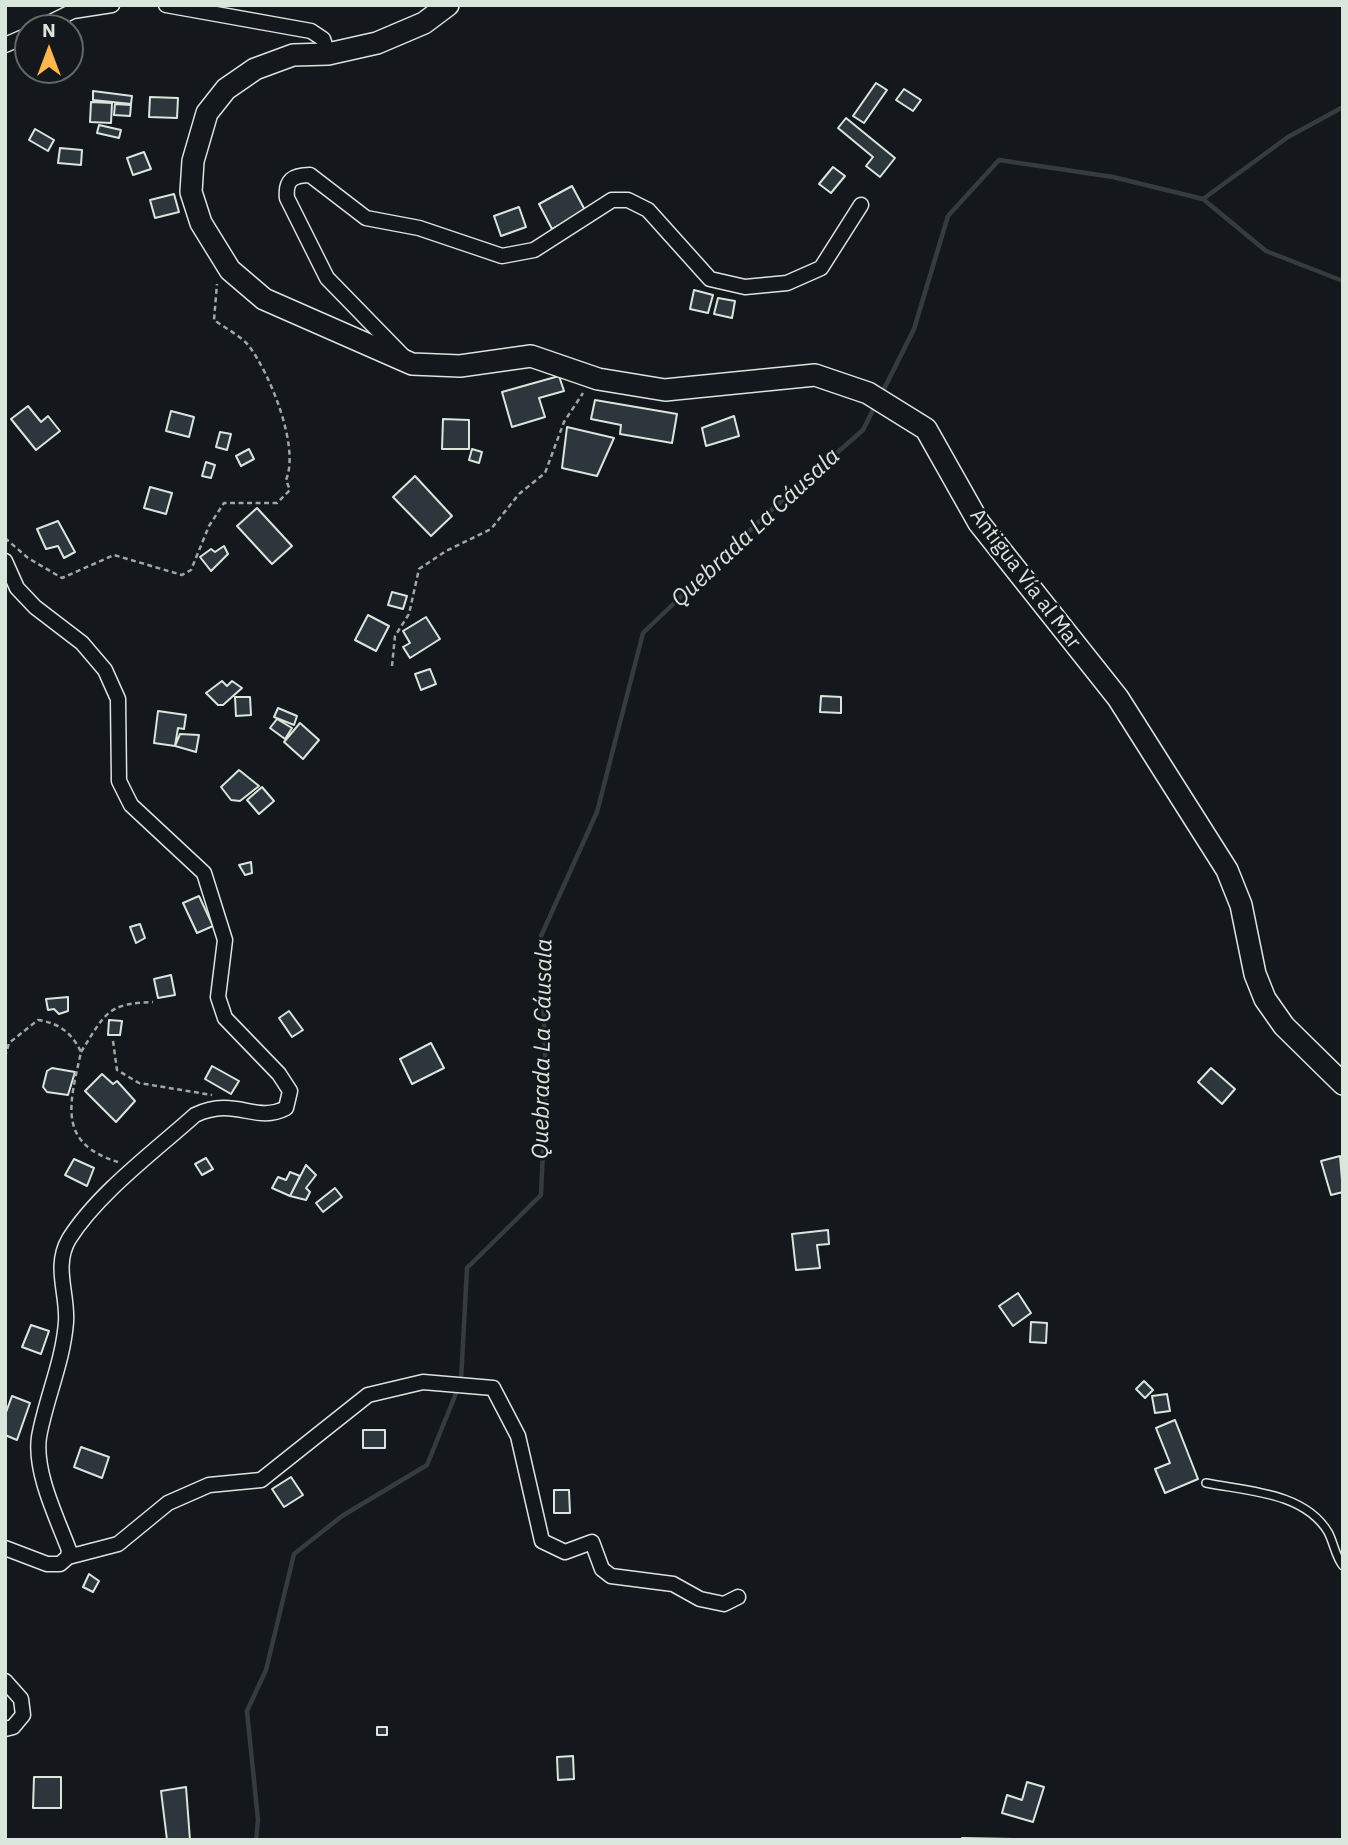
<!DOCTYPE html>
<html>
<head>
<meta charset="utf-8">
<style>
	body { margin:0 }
	#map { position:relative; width:1348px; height:1845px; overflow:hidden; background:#14181c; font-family:"IBM Plex Sans",sans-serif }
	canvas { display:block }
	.frame { position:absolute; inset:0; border:7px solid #d8e6dc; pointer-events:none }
	.north { position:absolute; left:14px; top:14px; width:70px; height:70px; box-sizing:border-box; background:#14181c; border:2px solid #626a69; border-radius:50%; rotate:0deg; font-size:19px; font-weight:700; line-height:28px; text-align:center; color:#d8e6dc }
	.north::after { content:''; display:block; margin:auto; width:24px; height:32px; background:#ffb74d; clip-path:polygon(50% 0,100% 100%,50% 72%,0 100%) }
</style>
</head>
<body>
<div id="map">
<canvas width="1348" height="1845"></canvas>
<div class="frame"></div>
<div class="north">N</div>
</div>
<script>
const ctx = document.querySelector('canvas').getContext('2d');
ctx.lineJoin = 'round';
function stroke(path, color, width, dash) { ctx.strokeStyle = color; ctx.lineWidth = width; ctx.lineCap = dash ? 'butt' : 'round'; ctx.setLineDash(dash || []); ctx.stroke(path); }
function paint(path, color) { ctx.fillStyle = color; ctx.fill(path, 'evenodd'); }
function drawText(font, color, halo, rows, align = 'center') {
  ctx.font = font + ' "IBM Plex Sans",sans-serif'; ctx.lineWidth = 5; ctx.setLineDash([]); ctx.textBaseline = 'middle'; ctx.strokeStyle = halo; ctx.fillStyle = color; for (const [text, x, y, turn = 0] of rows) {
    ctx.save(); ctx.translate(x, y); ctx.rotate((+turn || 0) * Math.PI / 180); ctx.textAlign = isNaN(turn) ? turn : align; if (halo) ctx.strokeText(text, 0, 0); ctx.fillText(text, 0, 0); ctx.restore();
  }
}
stroke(new Path2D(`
	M1203 199 1288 137 1343 107
	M881 395 914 329 948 216 999 160 1113 177 1203 199 1266 251 1343 281
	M256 1840 258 1820 247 1711 266 1670 294 1554 342 1516 427 1465 461 1381 467 1268 541 1195 546 1083 541 936 597 812 643 633 767 514 863 430 875 406`), '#363b3e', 4.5);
const building = new Path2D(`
	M876 83 887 90 864 123 853 116Z
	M904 89 921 100 913 111 896 100Z
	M93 91 132 96 131 104 93 100Z
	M150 97 178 98 177 118 149 117Z
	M91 102 112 103 111 123 90 122Z
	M115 104 131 105 130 116 114 115Z
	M846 118 895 158 880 177 866 166 873 157 838 128Z
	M99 125 121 130 119 138 97 133Z
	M35 129 54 140 48 151 29 140Z
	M60 148 82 150 81 165 58 163Z
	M144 152 151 169 133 175 127 158Z
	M833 167 845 176 831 193 819 184Z
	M572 186 586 212 552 229 539 204Z
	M174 194 179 212 155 218 150 200Z
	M519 207 526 227 501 236 494 216Z
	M694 290 713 295 708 313 690 309Z
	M718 298 735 301 732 318 714 314Z
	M559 376 564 391 539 398 545 417 512 427 502 392Z
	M595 400 677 414 672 443 620 434 621 425 591 419Z
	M28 406 41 422 48 416 60 431 36 450 11 419Z
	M171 411 194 417 189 437 166 431Z
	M734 416 739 436 706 446 702 428Z
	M443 419 469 420V449H442Z
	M567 427 614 438 597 476 562 468Z
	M220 432 231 434 227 450 216 447Z
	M249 449 254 459 241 466 236 456Z
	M472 449 482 452 479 463 469 460Z
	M206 462 215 465 211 478 202 476Z
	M415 476 452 516 431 536 393 497Z
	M150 487 172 493 166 514 144 508Z
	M257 508 292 546 272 564 237 526Z
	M58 521 75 552 64 558 58 546 46 549 37 529Z
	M224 546 228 554 211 571 200 557 211 549 215 552Z
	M392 592 407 596 403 609 388 605Z
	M368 615 389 626 376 651 355 640Z
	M426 617 440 639 410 658 403 647 410 643 403 631Z
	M430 669 436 684 421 690 415 674Z
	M222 681 227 686 232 681 242 688 223 705H218L206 693Z
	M821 696 841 697V713L820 712Z
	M235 697H250L251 715 236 716Z
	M278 708 297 716 294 725 274 717Z
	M158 711 186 715 184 729 178 728 175 746 154 743Z
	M277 719 292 728 285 739 270 728Z
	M300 723 319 740 303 759 284 742Z
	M180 734 199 735 196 752 175 746Z
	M239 770 259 786 240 801 231 800 221 787Z
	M262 787 274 801 259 814 247 800Z
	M251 862 252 873 245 875 239 865Z
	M199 896 213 926 197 933 183 903Z
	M140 924 145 938 136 943 130 927Z
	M171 975 175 995 158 998 154 979Z
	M68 997V1011L59 1014 54 1009 48 1010 46 999Z
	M289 1011 303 1030 292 1037 279 1018Z
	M109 1020 122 1021 120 1035H108Z
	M431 1043 444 1068 412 1084 400 1059Z
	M212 1066 239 1081 231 1094 205 1079Z
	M52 1068 75 1072 68 1095 47 1092 43 1087 47 1071Z
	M1211 1068 1235 1089 1222 1104 1198 1082Z
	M102 1074 113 1084 117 1081 135 1101 116 1122 85 1091Z
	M1340 1156 1343 1192 1331 1195 1321 1161Z
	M206 1158 213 1169 202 1175 195 1164Z
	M74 1159 94 1168 87 1186 65 1175Z
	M306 1165 316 1175 306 1188 310 1192 306 1200 290 1196Z
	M290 1172 300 1176 290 1196 272 1188 278 1177 286 1180Z
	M335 1188 342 1197 323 1212 316 1203Z
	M828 1230 829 1244 817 1245 820 1268 796 1270 792 1234Z
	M1018 1293 1031 1313 1013 1326 999 1306Z
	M1031 1322 1047 1323 1046 1343 1030 1342Z
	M31 1325 49 1331 41 1354 22 1347Z
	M1144 1381 1153 1390 1145 1398 1136 1389Z
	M1167 1394 1170 1411 1155 1413 1152 1396Z
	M12 1396 30 1403 17 1440 5 1435V1415Z
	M1175 1420 1198 1479 1165 1493 1155 1469 1170 1463 1156 1428Z
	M363 1430H385V1448H363Z
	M81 1447 109 1457 102 1478 74 1467Z
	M291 1477 303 1495 284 1507 272 1489Z
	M554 1490H569L570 1513H554Z
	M89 1574 99 1581 93 1592 83 1587Z
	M377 1727H387V1735H377Z
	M573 1756 574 1779 558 1780 557 1757Z
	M34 1777H61V1808H33Z
	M1027 1782 1044 1787 1033 1822 1002 1813 1007 1795 1022 1800Z
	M186 1787 190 1840H167L161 1791Z
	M962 1838 1012 1839V1840H962Z`);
paint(building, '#2c363c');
stroke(building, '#d8e6dc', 2);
const service = new Path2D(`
	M1206 1483C1246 1491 1304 1492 1328 1532 1334 1543 1335 1556 1343 1566`);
const minor = new Path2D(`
	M166 5 311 31 323 39 328 54
	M39 28 73 11 112 5
	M5 45 28 35
	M403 356 327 278 287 198C285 180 293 175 310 175L366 218 419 228 502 256 534 250 612 200H628L648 210 710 279 745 287 787 283 821 268 861 205
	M5 561 17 588 35 607 82 643 105 670 118 699 119 781 131 805 204 873 225 940 218 997 225 1018 279 1074 290 1091 286 1108C255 1124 236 1096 195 1115 155 1151 98 1193 69 1239 53 1266 68 1294 66 1322 63 1362 46 1398 39 1437 34 1472 57 1518 69 1550L68 1557 60 1564H47L5 1548
	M68 1557 118 1544 168 1503 209 1485 261 1480 368 1395 423 1382 493 1388 518 1436 542 1541 565 1552 592 1542 602 1569 611 1576 673 1584 700 1599 724 1604 738 1597
	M5 1681 21 1699 23 1715 13 1727 5 1729`);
const secondary = new Path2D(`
	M448 5 424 23 377 43 328 54 293 55 255 69 226 89 207 113 193 161 191 192 201 223 230 270 264 299 412 364 460 366 531 356 598 379 665 390 815 375 868 393 926 429 979 523 1118 698 1227 870 1241 905 1255 974 1265 999 1284 1026 1343 1084`);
stroke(service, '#d8e6dc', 10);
stroke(minor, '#d8e6dc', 17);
stroke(secondary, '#d8e6dc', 24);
stroke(new Path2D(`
	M5 538 28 558 62 578 114 555 182 575 191 570 209 526 224 503H277L290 490 286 480C300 447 270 374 249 346 241 336 225 328 214 320L217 284
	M392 666 395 636 409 614 419 569 446 551 491 529 519 494 545 473 564 422 583 393
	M113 1041 117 1070 139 1083 212 1095
	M81 1052C105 1014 107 1003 153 1002
	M5 1057 9 1043 38 1020C59 1023 72 1033 81 1052 70 1103 56 1143 118 1162`), '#9da8a2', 2.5, [5, 3.5]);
stroke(service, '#14181c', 7);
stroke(minor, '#14181c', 14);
stroke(secondary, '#14181c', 21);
drawText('21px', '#d8e6dc', '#14181c', [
	["Antigua Vía al Mar",1025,579,53]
]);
drawText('italic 23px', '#d8e6dc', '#14181c', [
	["Quebrada La Cáusala",756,528,-43],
	["Quebrada La Cáusala",543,1049,-89]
]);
</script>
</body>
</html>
